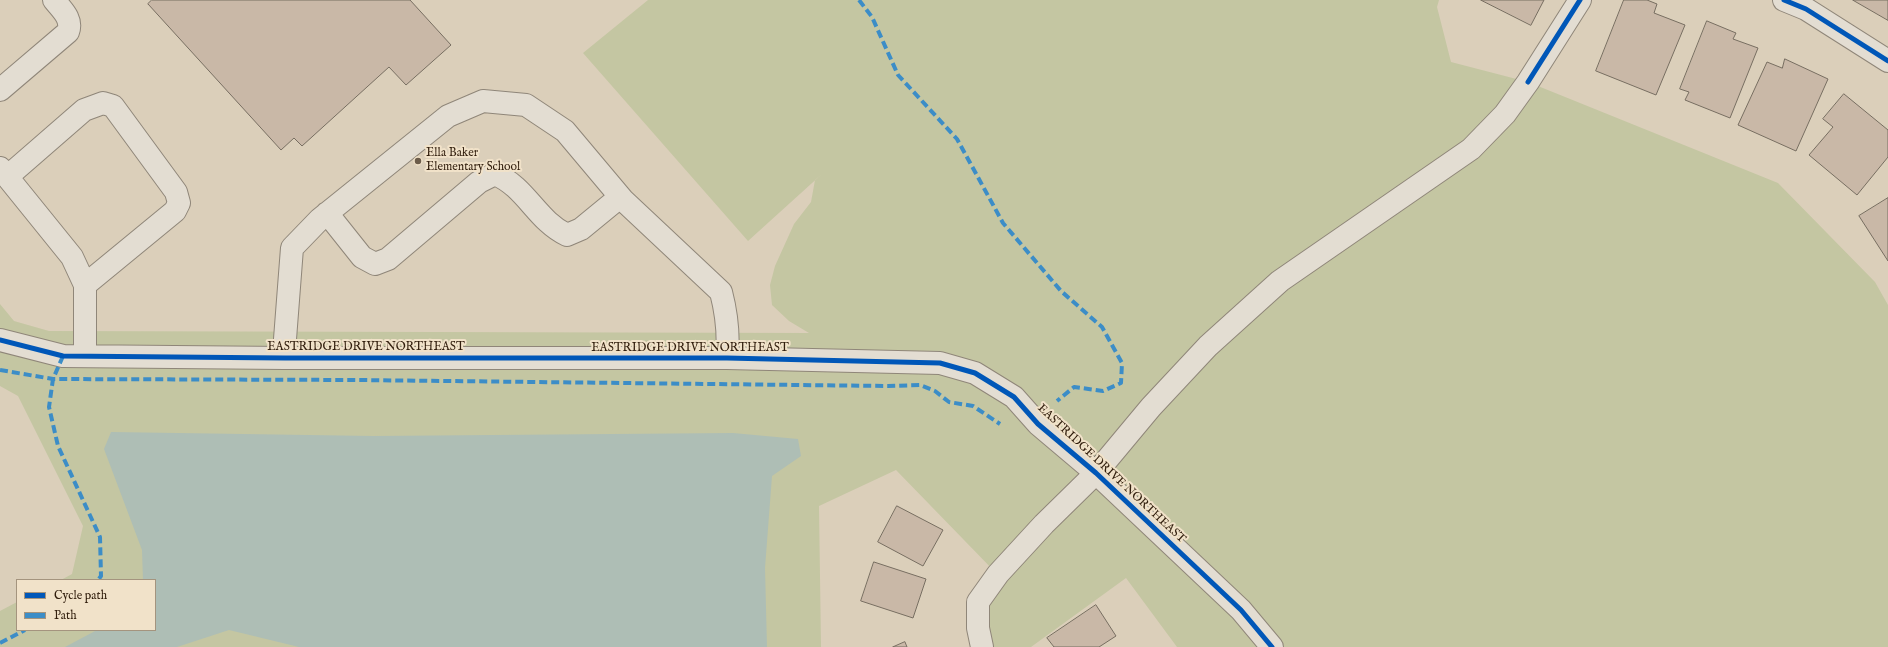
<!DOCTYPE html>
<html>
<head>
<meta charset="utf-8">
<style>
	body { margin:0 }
	#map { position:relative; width:1888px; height:647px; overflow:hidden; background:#dbcfba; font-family:"IM FELL English",serif }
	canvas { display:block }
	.legend { position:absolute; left:16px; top:579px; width:140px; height:52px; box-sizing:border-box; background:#f1e2c9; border:1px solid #a4947e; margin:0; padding:5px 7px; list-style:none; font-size:12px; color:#311e0d }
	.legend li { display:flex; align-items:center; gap:8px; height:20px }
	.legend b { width:20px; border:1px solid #a4947e }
</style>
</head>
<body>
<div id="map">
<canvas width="1888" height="647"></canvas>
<ul class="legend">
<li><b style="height:5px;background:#0057b8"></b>Cycle path</li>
<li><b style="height:5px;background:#3c8dc7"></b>Path</li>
</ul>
</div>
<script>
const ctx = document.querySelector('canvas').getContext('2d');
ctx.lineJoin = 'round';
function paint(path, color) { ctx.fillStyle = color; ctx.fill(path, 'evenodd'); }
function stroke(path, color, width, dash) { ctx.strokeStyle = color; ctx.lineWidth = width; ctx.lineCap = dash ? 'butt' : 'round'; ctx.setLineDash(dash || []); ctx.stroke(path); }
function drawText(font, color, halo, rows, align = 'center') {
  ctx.font = font + ' "IM FELL English",serif'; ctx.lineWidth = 4; ctx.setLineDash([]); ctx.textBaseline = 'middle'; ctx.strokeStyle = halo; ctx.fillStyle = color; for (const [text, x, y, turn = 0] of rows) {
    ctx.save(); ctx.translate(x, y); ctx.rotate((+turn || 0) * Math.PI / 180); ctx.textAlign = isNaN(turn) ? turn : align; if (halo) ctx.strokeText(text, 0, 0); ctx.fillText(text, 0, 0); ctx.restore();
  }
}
paint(new Path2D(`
	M648 0H1439L1437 7 1451 62 1528 82 1778 183 1875 282 1888 305V647H1177L1126 578 1031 647H982L978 628 997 574 896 470 819 506 821 647H0V611L17 602V630H155V580H61L72 574 83 526 18 396 0 386V304L14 321 49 331 809 333 789 321 772 305 770 285 775 266 794 224 811 202 815 180 822 174 748 241 583 53Z`), '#c4c6a2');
paint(new Path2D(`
	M111 432 374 436 733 433 798 439 801 456 772 476 765 568 767 647H299L229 630 177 647H65L97 630H155V580H143L142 550 104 449Z`), '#aebeb5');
const building = new Path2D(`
	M152 0H410L451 45 406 85 389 67 302 146 294 138 281 150 148 4Z
	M1481 0H1544L1531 25Z
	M1624 0H1647L1657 4 1654 13 1685 25 1656 95 1596 71Z
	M1853 0H1888V20Z
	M1707 21 1736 33 1733 39 1758 48 1730 118 1685 100 1689 92 1680 89Z
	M1785 59 1828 79 1796 151 1738 125 1767 62 1782 68Z
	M1844 94 1888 130V157L1857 195 1809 155 1833 127 1823 119Z
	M1888 198V261L1859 216Z
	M897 506 943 530 923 566 878 542Z
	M874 562 926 579 913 618 861 601Z
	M1096 605 1116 636 1099 647H1054L1047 638Z
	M905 642 907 647H893Z`);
paint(building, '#c9b8a7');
stroke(building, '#776e61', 1);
const minor = new Path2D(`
	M1784 0 1806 9 1888 61
	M0 90 68 32C73 19 62 10 54 0
	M0 168 72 257 85 285V356
	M7 177 84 110 103 103 113 106 176 192 179 203 175 211 85 285
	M327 213 362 257 375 264 388 259 479 182 495 174C526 187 537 221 567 235L581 229 620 197
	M0 340 63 356 285 358H727L940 363 975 373 1014 397 1038 424 1096 473 1241 610 1272 647
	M285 358V339L292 248 320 219 448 116 483 101 526 105 565 131 623 200 721 292C727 315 729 335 727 358
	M982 647 978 628V602L998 574 1044 524 1096 473 1151 407 1208 346 1280 281 1471 149 1505 114 1528 82 1580 0`);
stroke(minor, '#8f8679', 24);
stroke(minor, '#e3ddd2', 22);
stroke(new Path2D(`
	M859 0 872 17 898 75 957 139 1003 223 1061 291 1102 327 1122 363 1121 383 1103 391 1074 387 1057 401
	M63 356 53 379 49 407 58 446 100 537 101 576 98 580
	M0 370 53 379 358 380 888 386 920 385 935 391 949 402 973 406 1000 424
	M0 643 25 630`), '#3c8dc7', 4, [8, 4]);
stroke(new Path2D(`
	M1784 0 1806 9 1888 61
	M1528 82 1580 0
	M0 340 63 356 285 358H727L940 363 975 373 1014 397 1038 424 1096 473 1241 610 1272 647`), '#0057b8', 5);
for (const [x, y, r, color] of [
	[418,161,4,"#6c5c4a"]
]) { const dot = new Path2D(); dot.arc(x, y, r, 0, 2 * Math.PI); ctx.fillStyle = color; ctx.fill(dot); stroke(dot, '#f1e2c9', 1.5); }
drawText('12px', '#311e0d', '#f1e2c9', [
	["Ella Baker",426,154],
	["Elementary School",426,168]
], 'left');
drawText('12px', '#311e0d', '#f1e2c9', [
	["EASTRIDGE DRIVE NORTHEAST",366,348],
	["EASTRIDGE DRIVE NORTHEAST",690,349],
	["EASTRIDGE DRIVE NORTHEAST",1111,474,43]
]);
</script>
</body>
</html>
